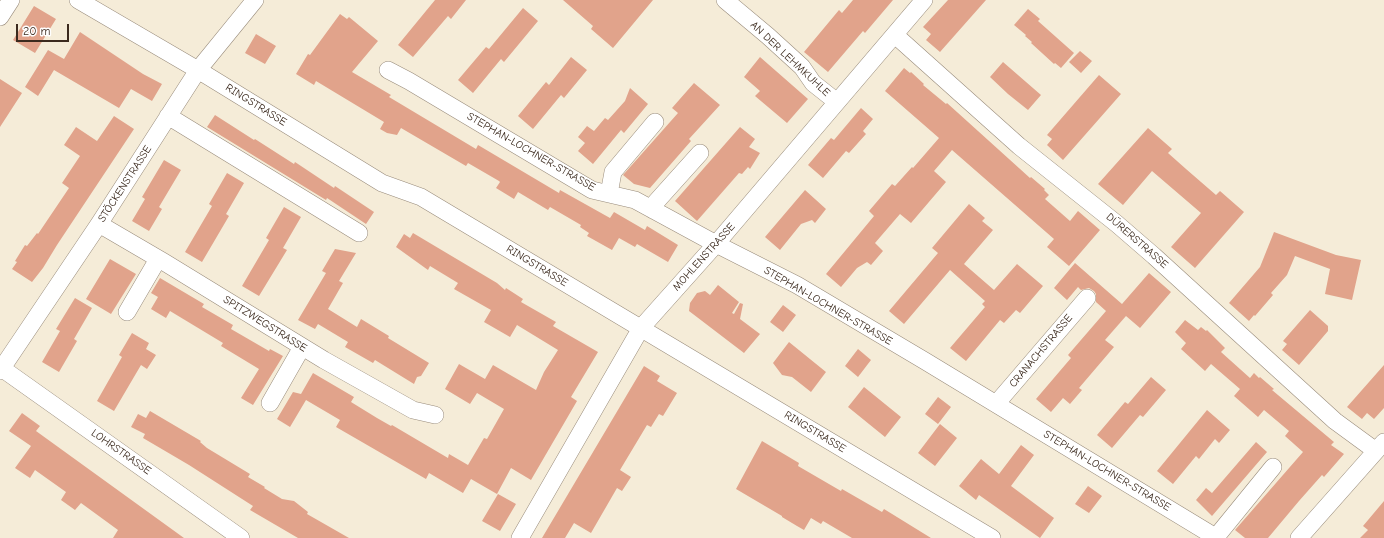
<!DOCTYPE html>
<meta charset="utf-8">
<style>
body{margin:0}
#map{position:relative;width:1384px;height:538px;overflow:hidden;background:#f5ecd8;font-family:"Comic Neue",sans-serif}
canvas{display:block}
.scale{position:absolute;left:16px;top:24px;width:53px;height:18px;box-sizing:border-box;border:2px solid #3b2a1e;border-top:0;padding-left:5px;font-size:12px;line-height:14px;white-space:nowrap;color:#3b2a1e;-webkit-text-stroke:3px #fff;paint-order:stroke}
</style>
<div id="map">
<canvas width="1384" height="538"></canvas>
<div class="scale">20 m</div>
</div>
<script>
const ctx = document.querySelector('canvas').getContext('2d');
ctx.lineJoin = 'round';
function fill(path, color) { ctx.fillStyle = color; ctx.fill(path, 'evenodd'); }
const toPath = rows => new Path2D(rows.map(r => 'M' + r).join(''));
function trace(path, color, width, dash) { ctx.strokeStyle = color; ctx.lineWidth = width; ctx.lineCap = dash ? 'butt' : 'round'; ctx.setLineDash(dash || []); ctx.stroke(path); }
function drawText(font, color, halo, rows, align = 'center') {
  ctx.font = font + ' "Comic Neue",sans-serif'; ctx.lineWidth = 3; ctx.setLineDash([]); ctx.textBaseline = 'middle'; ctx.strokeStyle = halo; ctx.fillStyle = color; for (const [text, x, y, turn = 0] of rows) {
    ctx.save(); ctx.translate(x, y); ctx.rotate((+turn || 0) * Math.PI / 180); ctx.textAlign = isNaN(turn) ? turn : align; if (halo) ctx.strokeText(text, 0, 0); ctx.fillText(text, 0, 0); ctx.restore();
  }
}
fill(toPath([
 [435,0,466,0,451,19,448,16,413,57,398,45],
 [563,0,653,0,613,48,591,29,593,26],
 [853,0,893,0,865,33,863,31,828,72,804,52,839,10,842,13],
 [948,0,986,0,940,52,926,40,931,34,923,27],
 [34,6,56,19,35,53,13,40],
 [523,8,538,21,504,62,501,59,473,93,458,80,486,47,489,49],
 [1028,9,1040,19,1038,21,1074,53,1061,68,1055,63,1054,64,1031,43,1032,42,1025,36,1026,35,1014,25],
 [340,14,347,19,349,17,378,41,352,72,391,95,389,97,476,149,478,145,559,193,560,190,610,218,614,212,645,230,647,226,678,245,668,262,637,244,635,247,619,238,612,250,587,236,589,233,580,227,581,225,550,207,548,210,518,192,514,199,496,188,500,182,499,181,468,163,466,166,401,128,397,135,387,133,380,129,384,122,316,81,314,85,296,74,308,54,310,55],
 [80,32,143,74,162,84,152,101,131,89,119,108,54,70,38,96,25,87,48,50,64,59],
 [256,34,276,46,265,64,245,53],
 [1080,51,1092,61,1081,73,1069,62],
 [571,57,587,70,564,98,561,95,533,129,518,116,546,82,549,85],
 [760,57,808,99,787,123,755,96,760,91,744,77],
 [1003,62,1041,95,1028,110,1008,94,990,77],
 [904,68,910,73,911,72,924,84,923,85,946,104,947,103,1030,178,1031,177,1045,189,1044,190,1049,195,1045,199,1070,221,1078,211,1100,230,1069,266,1047,247,1054,239,952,150,934,171,946,182,911,223,900,214,875,243,883,251,871,265,867,262,857,268,841,287,826,274,874,216,869,211,892,184,895,186,912,167,913,168,939,138,885,91],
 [1099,75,1121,94,1063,160,1047,145,1052,139,1047,135],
 [0,79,22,93,0,127],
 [694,83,720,105,689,139,691,141,650,188,634,184,623,175,678,113,672,108],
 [630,88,648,104,624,133,621,130,593,164,578,151,585,143,578,137,587,126,594,131,605,118,608,120,625,101],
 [861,108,873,119,863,131,866,134,849,153,846,151,823,178,808,165,831,138,834,140],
 [215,115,254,140,255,139,294,164,295,162,334,188,335,186,374,212,366,224,327,198,326,200,207,127],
 [114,116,134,129,57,245,43,268,32,282,12,269,17,262,15,261,25,245,27,246,37,233,38,234,69,188,62,183,80,156,64,145,76,127,97,141],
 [740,127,755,139,749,147,760,153,750,169,748,167,742,174,739,173,697,221,675,201],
 [1148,128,1172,149,1168,153,1186,169,1216,195,1220,191,1244,212,1195,268,1171,247,1201,213,1152,171,1123,205,1098,184],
 [164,160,181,170,159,207,162,209,149,231,132,221,145,199,142,197],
 [227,173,244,183,226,214,229,216,202,262,185,252,212,206,209,204],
 [805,190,826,209,815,223,812,220,801,224,780,250,765,237],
 [969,204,985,218,982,221,993,230,964,264,994,290,1017,264,1043,286,1020,313,1016,310,1004,323,1000,320,966,361,950,348,985,307,982,304,985,301,950,270,904,324,889,311,938,253,932,248],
 [284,207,301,217,283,248,287,250,259,296,242,286,269,240,266,238],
 [1274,232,1336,255,1361,260,1352,300,1325,294,1330,269,1295,256,1287,275,1271,293,1273,295,1255,316,1254,315,1249,321,1229,303,1260,267],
 [413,233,497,283,505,290,506,288,523,299,521,302,556,322,553,326,598,352,571,397,577,401,531,480,511,468,497,494,471,479,463,493,429,473,426,479,336,427,340,420,306,400,290,427,277,419,293,392,301,394,313,373,354,397,351,402,377,418,391,426,392,425,448,458,449,454,468,465,484,438,487,439,504,409,477,393,470,404,445,389,459,364,485,379,493,365,536,390,544,372,558,350,517,325,510,337,484,322,491,310,454,289,458,283,430,266,428,270,396,247,404,234,410,238],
 [335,249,356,253,339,281,343,283,328,309,357,327,361,319,389,336,388,338,429,363,421,376,417,377,414,384,375,360,373,363,345,347,348,342,318,324,315,329,298,320,326,273,322,271],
 [110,259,136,274,111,314,86,299],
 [1075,263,1122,304,1149,273,1171,292,1140,328,1126,316,1105,340,1114,347,1079,388,1082,390,1070,404,1063,398,1051,412,1036,399,1071,358,1068,355,1106,311,1096,302,1096,294,1094,291,1089,288,1081,290,1078,287,1067,300,1054,288],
 [160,278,204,304,202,307,233,325,231,329,269,351,270,349,283,356,253,405,241,398,259,369,221,346,223,343,170,311,166,318,151,309,158,297,151,293],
 [718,285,739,302,732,313,734,314,740,303,743,304,740,319,760,334,744,353,689,311,690,303,697,293,705,291,710,295],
 [75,298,92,308,74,339,77,341,59,372,42,362,60,331,56,329],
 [783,305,796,315,783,332,770,322],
 [1310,310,1328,326,1328,331,1299,365,1282,350,1287,344,1283,341],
 [1185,320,1198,330,1201,327,1206,331,1207,330,1225,348,1221,352,1250,378,1254,373,1259,378,1260,377,1274,389,1272,390,1334,442,1331,445,1344,454,1324,477,1322,475,1299,501,1268,538,1245,538,1235,530,1303,452,1285,436,1289,431,1264,410,1258,417,1234,396,1240,389,1211,364,1205,371,1181,349,1186,343,1175,332],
 [132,333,149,343,146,349,156,355,147,369,141,365,114,411,97,401,122,357,119,355],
 [789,342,826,372,811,392,792,377,782,375,773,363],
 [858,349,871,360,858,377,845,366],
 [1384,365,1384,408,1374,419,1367,413,1362,419,1347,407],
 [644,366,660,376,657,381,677,393,663,416,659,414,651,427,647,425,620,470,631,477,622,491,617,488,591,533,574,523,565,538,542,538],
 [1151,377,1166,390,1143,417,1140,415,1112,448,1097,435,1125,402,1128,404],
 [864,387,901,417,885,437,848,407],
 [938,397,951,407,938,424,925,414],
 [1207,410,1230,430,1219,443,1215,439,1199,459,1196,456,1173,484,1157,471],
 [150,411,201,441,200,442,207,448,250,474,248,477,265,487,264,488,282,499,294,501,308,512,307,514,349,538,298,538,250,510,253,506,189,465,143,438,145,434,131,427,138,414,146,418],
 [22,413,40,426,36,431,184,538,113,538,118,530,81,503,75,510,61,500,66,492,35,470,30,478,15,468,31,446,9,431],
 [940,424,957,438,935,466,918,453],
 [762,441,799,463,798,466,841,491,842,489,882,512,884,509,931,538,852,538,823,521,821,524,811,518,804,530,797,526,782,517,782,516,736,489],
 [1256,442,1267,452,1212,516,1196,500,1206,488,1212,493],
 [1021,445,1034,455,1011,486,1054,518,1040,538,979,495,976,500,959,486,981,459,999,474],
 [1088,486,1102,496,1089,513,1075,504],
 [498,494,516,504,500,531,482,521],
 [1384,501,1384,538,1360,538,1368,530,1363,526]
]), '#e1a38b');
const minor = toPath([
 [78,0,198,70,382,183,421,197,992,538],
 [725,0,768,36,802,67,813,83,837,102],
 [0,17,11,0],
 [895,35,1019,146,1117,224,1154,256,1335,421,1376,451],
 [388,70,409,81,592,190,635,200,716,244,797,285,925,361,1217,538],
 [168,116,359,233],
 [609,194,613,172,655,122],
 [653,210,656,202,700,153],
 [99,224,164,262,324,360,413,410,435,415],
 [127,312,158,259],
 [0,367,241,538],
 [0,371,99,224,198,70,255,0],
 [270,403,302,347],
 [996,404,1087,298],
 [1216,537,1273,467],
 [520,538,641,328,716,244,924,0],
 [1299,538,1384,442]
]);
trace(minor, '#988b7b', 18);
trace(minor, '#fff', 17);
drawText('11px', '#3b2a1e', '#fff', [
 ["AN DER LEHMKUHLE",790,59,43],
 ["RINGSTRASSE",256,105,32],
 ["STEPHAN-LOCHNER-STRASSE",531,152,30],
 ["STÖCKENSTRASSE",125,184,-57],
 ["DÜRERSTRASSE",1137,241,41],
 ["MOHLENSTRASSE",704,257,-48],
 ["RINGSTRASSE",537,266,31],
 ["STEPHAN-LOCHNER-STRASSE",828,306,30],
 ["SPITZWEGSTRASSE",265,324,32],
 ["CRANACHSTRASSE",1041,351,-50],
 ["RINGSTRASSE",815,432,31],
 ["LOHRSTRASSE",121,452,35],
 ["STEPHAN-LOCHNER-STRASSE",1107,471,31]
]);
</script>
